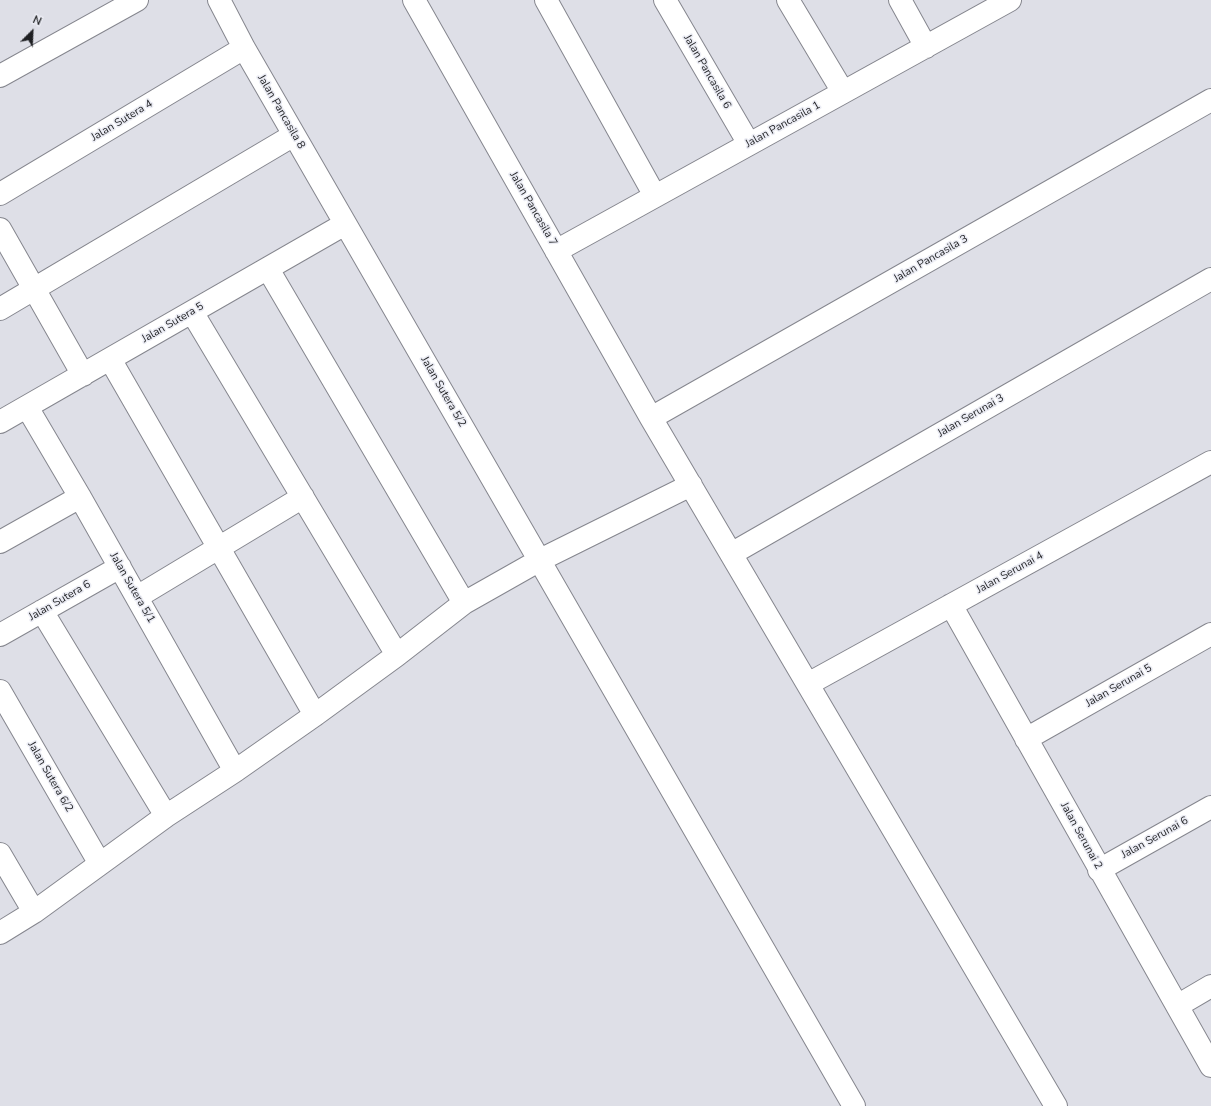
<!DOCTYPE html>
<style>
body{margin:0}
#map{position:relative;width:1211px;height:1106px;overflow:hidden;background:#dedfe7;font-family:"Nunito Sans",sans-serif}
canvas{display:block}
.north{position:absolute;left:12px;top:12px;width:40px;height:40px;-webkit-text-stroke:3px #ebecf4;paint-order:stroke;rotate:24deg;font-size:11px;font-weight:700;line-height:16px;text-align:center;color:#1f2023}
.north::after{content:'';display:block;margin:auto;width:14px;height:18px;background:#1f2023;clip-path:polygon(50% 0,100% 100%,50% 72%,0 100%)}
</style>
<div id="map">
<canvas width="1211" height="1106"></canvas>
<div class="north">N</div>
</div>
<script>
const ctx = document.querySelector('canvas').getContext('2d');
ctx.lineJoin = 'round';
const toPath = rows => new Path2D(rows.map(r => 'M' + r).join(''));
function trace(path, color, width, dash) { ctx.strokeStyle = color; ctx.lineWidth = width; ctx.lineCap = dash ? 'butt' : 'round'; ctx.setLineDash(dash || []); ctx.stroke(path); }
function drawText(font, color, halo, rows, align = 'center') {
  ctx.font = font + ' "Nunito Sans",sans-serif'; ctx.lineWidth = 3; ctx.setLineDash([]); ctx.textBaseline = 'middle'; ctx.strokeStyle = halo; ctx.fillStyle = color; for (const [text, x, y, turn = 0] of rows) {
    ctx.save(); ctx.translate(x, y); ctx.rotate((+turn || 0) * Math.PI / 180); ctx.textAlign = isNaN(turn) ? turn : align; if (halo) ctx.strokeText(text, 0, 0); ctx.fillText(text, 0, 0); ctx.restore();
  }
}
const minor = toPath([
 [219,0,244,48,854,1106],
 [414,0,651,418,1056,1106],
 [546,0,655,196],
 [665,0,749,144],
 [788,0,843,92],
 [900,0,926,47],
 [0,76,137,0],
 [0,194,244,48],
 [0,229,83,375],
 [556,251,1010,0],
 [268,269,464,603],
 [0,309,294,135],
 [192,312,397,655],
 [110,359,315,715],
 [27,407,80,497,235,771],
 [651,418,1211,100],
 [0,422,345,224],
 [0,542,80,497],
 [731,554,1211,279],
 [137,597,303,497],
 [951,605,1211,1066],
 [42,611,166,816],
 [0,635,120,567],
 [808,684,1211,462],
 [0,691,100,864],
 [1026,739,1211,634],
 [0,854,34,912],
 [1099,870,1211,807],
 [0,933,34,912,166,816,235,771,315,715,397,655,464,603,540,560,691,485],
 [1177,1006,1211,986]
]);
trace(minor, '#85868e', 24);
trace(minor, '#fff', 22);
drawText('11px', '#1f2023', '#ebecf4', [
 ["Jalan Pancasila 6",707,72,60],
 ["Jalan Pancasila 8",281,112,60],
 ["Jalan Sutera 4",122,121,-31],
 ["Jalan Pancasila 1",783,125,-29],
 ["Jalan Pancasila 7",533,209,60],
 ["Jalan Pancasila 3",931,259,-30],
 ["Jalan Sutera 5",173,323,-30],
 ["Jalan Sutera 5/2",443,392,60],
 ["Jalan Serunai 3",971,416,-30],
 ["Jalan Serunai 4",1010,573,-29],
 ["Jalan Sutera 5/1",132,588,60],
 ["Jalan Sutera 6",60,601,-30],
 ["Jalan Serunai 5",1119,686,-30],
 ["Jalan Sutera 6/2",50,777,60],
 ["Jalan Serunai 2",1081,836,61],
 ["Jalan Serunai 6",1155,838,-29]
]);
</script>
